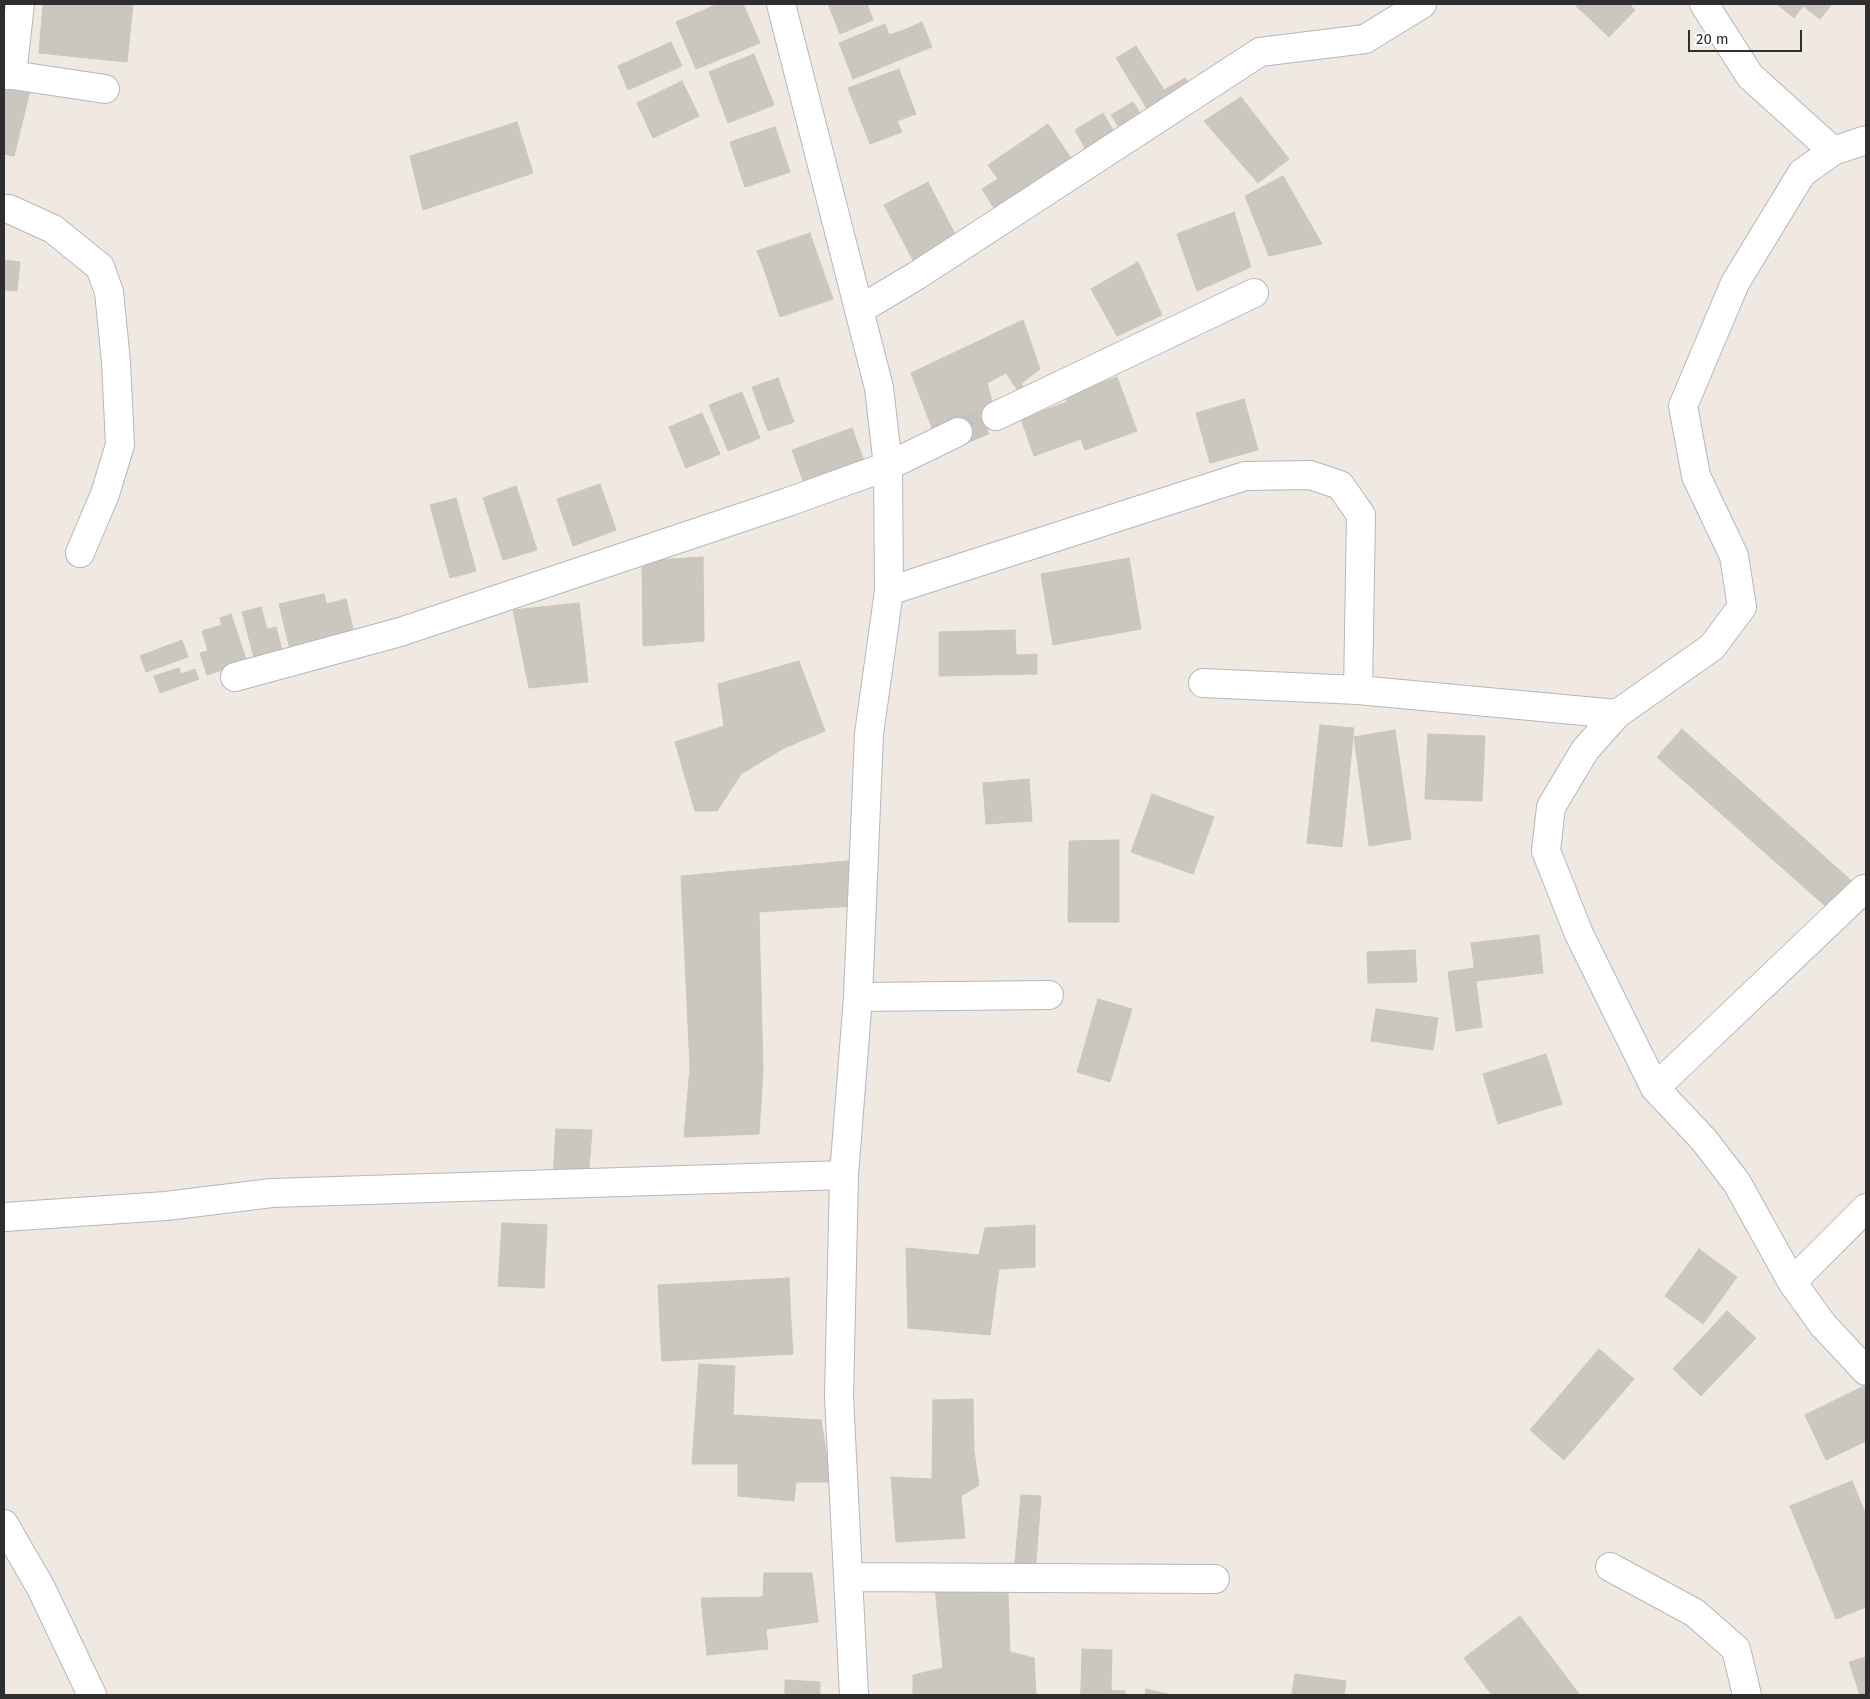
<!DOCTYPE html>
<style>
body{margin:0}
#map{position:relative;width:1870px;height:1699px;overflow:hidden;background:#efe9e1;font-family:"Fira Sans",sans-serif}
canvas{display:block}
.frame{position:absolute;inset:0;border:5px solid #2e2e2e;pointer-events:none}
.scale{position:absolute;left:1688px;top:30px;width:114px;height:22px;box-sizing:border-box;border:2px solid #2e2e2e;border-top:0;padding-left:6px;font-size:15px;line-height:18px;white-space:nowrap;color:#2e2e2e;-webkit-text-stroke:4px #fff;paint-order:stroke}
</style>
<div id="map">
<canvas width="1870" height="1699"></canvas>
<div class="frame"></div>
<div class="scale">20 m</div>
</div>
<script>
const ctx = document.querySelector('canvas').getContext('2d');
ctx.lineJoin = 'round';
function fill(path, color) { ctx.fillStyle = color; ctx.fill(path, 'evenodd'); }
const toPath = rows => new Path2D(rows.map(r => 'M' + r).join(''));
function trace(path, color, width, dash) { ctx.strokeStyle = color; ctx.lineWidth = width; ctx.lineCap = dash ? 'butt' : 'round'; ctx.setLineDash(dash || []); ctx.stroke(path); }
const building = toPath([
 [43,4,133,4,127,62,39,53,43,4],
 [718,4,743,4,760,43,696,69,676,22,718,4],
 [828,4,867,4,873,20,840,34,828,4],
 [1574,4,1629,4,1635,10,1609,37,1574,4],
 [1779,4,1832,4,1820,19,1803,6,1794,18,1778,5,1779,4],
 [922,22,932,47,914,54,904,30,922,22],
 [885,24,889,35,904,30,914,54,853,79,839,43,885,24],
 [671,42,682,66,628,90,618,66,671,42],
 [1136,46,1164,90,1185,78,1192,89,1151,115,1116,58,1136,46],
 [754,54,774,105,728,123,709,72,754,54],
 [899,69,916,114,897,121,902,132,870,144,848,88,899,69],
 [682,81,699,116,653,138,637,103,682,81],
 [4,84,30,91,14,156,4,154,4,84],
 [1241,97,1289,159,1258,183,1204,121,1241,97],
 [1133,102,1145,121,1123,134,1111,115,1133,102],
 [1103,113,1118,139,1089,155,1075,130,1103,113],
 [517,122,533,173,423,210,410,156,517,122],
 [1048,124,1071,158,1061,165,1065,171,999,216,982,189,998,179,988,165,1048,124],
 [775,127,790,172,745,187,730,142,775,127],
 [1283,176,1322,244,1269,256,1245,196,1283,176],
 [928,182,958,240,914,262,884,205,928,182],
 [1234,212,1251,267,1197,291,1177,234,1234,212],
 [810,233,815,248,763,266,757,251,810,233],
 [815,248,833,299,780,317,763,266,815,248],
 [4,260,20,262,17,291,4,290,4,260],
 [1138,262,1162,315,1117,336,1091,289,1138,262],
 [1023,320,1040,369,1022,383,1024,400,1006,373,987,383,998,424,963,440,934,433,911,373,1023,320],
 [1117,377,1137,431,1085,450,1081,439,1034,456,1021,419,1067,402,1065,396,1117,377],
 [778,378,794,422,768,431,752,387,778,378],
 [742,392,760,438,728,451,709,405,742,392],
 [1244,399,1258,450,1210,463,1196,413,1244,399],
 [702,413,720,454,686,468,669,427,702,413],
 [852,428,865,464,805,486,792,450,852,428],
 [600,484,616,530,573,546,557,499,600,484],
 [516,486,537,550,503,560,483,498,516,486],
 [456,498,476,571,450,578,430,505,456,498],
 [703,557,704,641,643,646,642,561,703,557],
 [1129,558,1141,629,1053,645,1041,574,1129,558],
 [324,594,335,638,290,649,279,604,324,594],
 [346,599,354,633,335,638,327,604,346,599],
 [579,603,588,682,529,688,513,610,579,603],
 [261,607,267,629,276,627,283,654,255,662,242,612,261,607],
 [231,614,247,662,207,675,200,653,208,651,202,631,222,625,220,618,231,614],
 [1015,630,1016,655,1037,654,1037,674,939,676,939,632,1015,630],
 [182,640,188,657,146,672,140,656,182,640],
 [799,661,825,731,784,748,741,774,717,811,695,811,675,742,724,726,718,684,799,661],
 [179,668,181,674,195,669,199,679,160,693,154,676,179,668],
 [1320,725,1354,728,1342,847,1307,843,1320,725],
 [1682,729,1856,885,1832,912,1657,757,1682,729],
 [1395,730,1411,839,1369,846,1354,737,1395,730],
 [1428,734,1485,736,1482,801,1425,799,1428,734],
 [1029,779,1032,821,986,824,983,783,1029,779],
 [1152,794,1214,817,1193,874,1131,852,1152,794],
 [1119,840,1119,922,1068,922,1069,841,1119,840],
 [848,861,854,906,759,912,763,1071,759,1134,684,1137,690,1067,681,876,848,861],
 [1539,935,1543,973,1476,981,1471,943,1539,935],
 [1415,950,1417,982,1368,983,1367,952,1415,950],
 [1474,968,1482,1027,1456,1031,1448,972,1474,968],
 [1098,999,1132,1009,1110,1082,1077,1072,1098,999],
 [1376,1009,1438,1018,1433,1050,1371,1041,1376,1009],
 [1546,1054,1562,1104,1498,1124,1483,1074,1546,1054],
 [556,1129,592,1130,588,1181,553,1179,556,1129],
 [502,1223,547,1225,544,1288,498,1286,502,1223],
 [1035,1225,1035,1267,999,1269,990,1335,908,1328,906,1248,979,1255,985,1228,1035,1225],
 [1699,1249,1737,1277,1703,1324,1665,1296,1699,1249],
 [789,1278,791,1322,660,1329,658,1285,789,1278],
 [1727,1311,1756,1338,1701,1396,1673,1369,1727,1311],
 [791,1322,793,1354,662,1361,660,1329,791,1322],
 [1599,1349,1634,1379,1564,1460,1530,1430,1599,1349],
 [699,1364,735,1366,733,1415,821,1420,831,1482,796,1482,794,1501,738,1496,738,1464,692,1464,699,1364],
 [1866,1385,1866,1441,1826,1460,1805,1415,1866,1385],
 [973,1399,974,1451,979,1485,961,1496,965,1538,896,1542,891,1477,932,1479,933,1400,973,1399],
 [1852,1481,1866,1515,1866,1607,1836,1619,1790,1506,1852,1481],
 [1021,1495,1041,1496,1035,1575,1014,1573,1021,1495],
 [764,1573,812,1573,818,1622,766,1629,768,1649,707,1655,701,1598,763,1597,764,1573],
 [935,1587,1008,1590,1010,1652,1034,1658,1036,1695,913,1695,913,1675,943,1668,935,1587],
 [1520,1616,1580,1695,1492,1695,1464,1658,1520,1616],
 [1082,1649,1112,1650,1111,1691,1081,1690,1082,1649],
 [1866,1657,1866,1695,1860,1695,1849,1662,1866,1657],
 [1295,1674,1346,1681,1344,1695,1292,1695,1295,1674],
 [785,1680,820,1682,820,1695,785,1695,785,1680],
 [1146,1689,1172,1695,1145,1695,1146,1689],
 [1081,1690,1125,1691,1125,1695,1080,1695,1081,1690]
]);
fill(building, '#cbc7bf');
trace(building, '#cbc5ba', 1);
trace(toPath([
 [958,432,996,416]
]), '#c8c4bd', 28, [28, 14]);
const minor = toPath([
 [781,4,879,388,888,466,889,591,869,734,858,997,844,1175,839,1397,854,1695],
 [1704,4,1750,76,1833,151],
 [4,75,12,75,20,4],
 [12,75,105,89],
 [1866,140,1833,151,1802,173,1735,283,1683,406,1696,476,1734,556,1742,607,1712,647,1617,714,1585,750,1551,807,1546,851,1579,934,1655,1088,1704,1140,1737,1183,1792,1282,1823,1325,1866,1371],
 [4,209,9,209,53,229,100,267,109,292,116,362,120,445,105,494,80,553],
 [859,310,916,276,1260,52,1365,39,1422,4],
 [996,416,1254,293],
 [889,591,1245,476,1310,475,1340,485,1361,515,1358,690],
 [235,677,400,632,788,502,888,466,958,432],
 [1203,683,1358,690,1617,714],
 [858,997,1049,995],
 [1655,1088,1864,889,1866,890],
 [4,1217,166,1206,272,1193,844,1175],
 [1792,1282,1866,1208],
 [4,1524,41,1588,92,1695],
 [1610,1567,1695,1613,1736,1649,1747,1695],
 [848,1577,1215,1579]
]);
trace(minor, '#b4b7c1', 30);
trace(minor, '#fff', 28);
</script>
